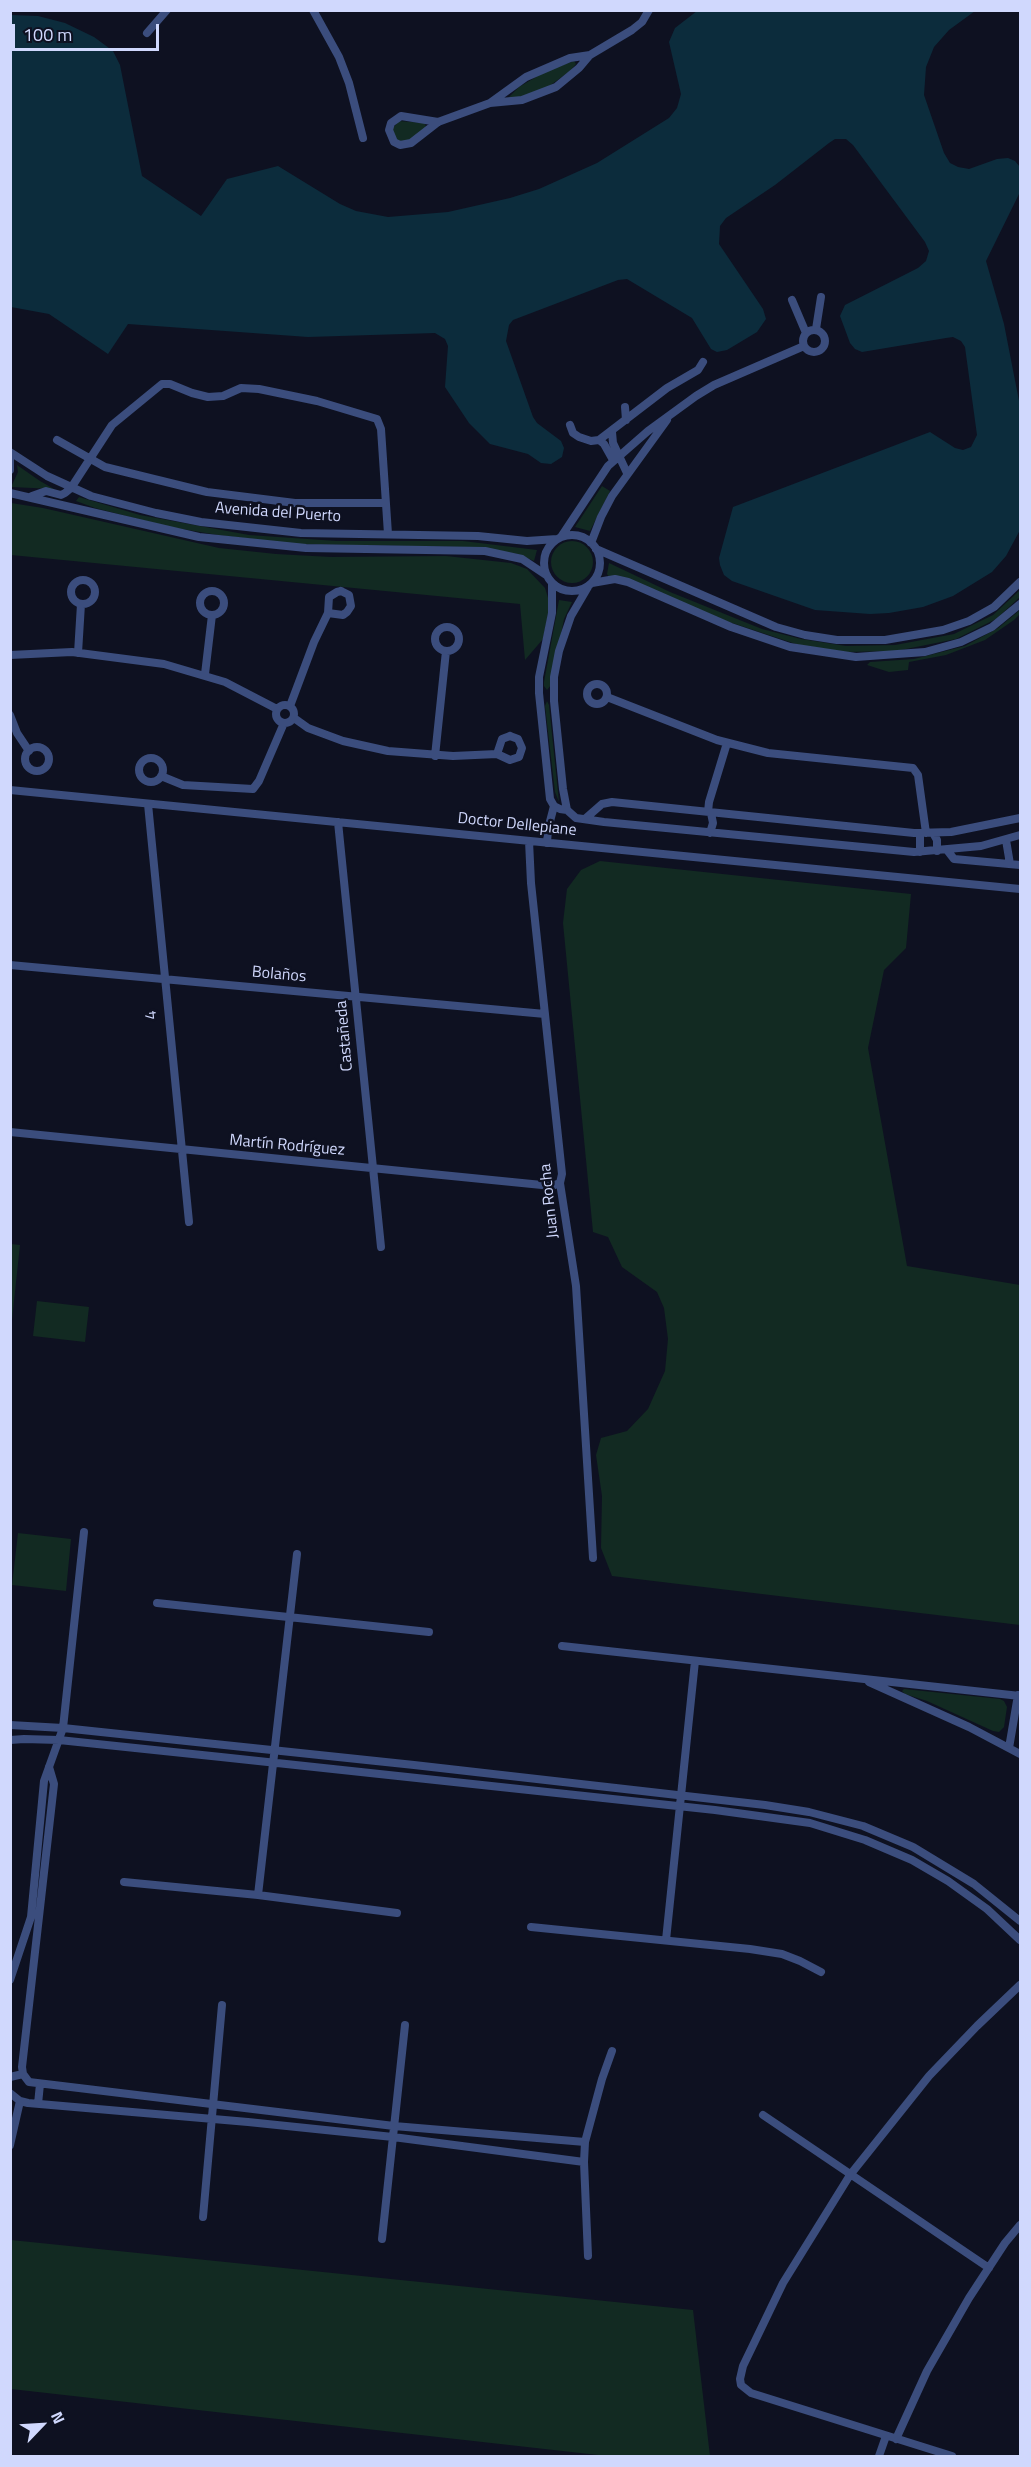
<!DOCTYPE html>
<meta charset="utf-8">
<style>
body{margin:0}
#map{position:relative;width:1031px;height:2467px;overflow:hidden;background:#0e1121;font-family:"Titillium Web",sans-serif}
canvas{display:block}
.frame{position:absolute;inset:0;border:12px solid #d0d8fd;pointer-events:none}
.north{position:absolute;left:12px;top:2395px;width:60px;height:60px;-webkit-text-stroke:4px #0e1121;paint-order:stroke;rotate:65deg;font-size:16px;font-weight:700;line-height:24px;text-align:center;color:#d0d8fd}
.north::after{content:'';display:block;margin:auto;width:21px;height:27px;background:#d0d8fd;clip-path:polygon(50% 0,100% 100%,50% 72%,0 100%)}
.scale{position:absolute;left:12px;top:24px;width:147px;height:27px;box-sizing:border-box;border:3px solid #d0d8fd;border-top:0;padding-left:8px;font-size:18px;line-height:21px;white-space:nowrap;color:#d0d8fd;-webkit-text-stroke:4px #0e1121;paint-order:stroke}
</style>
<div id="map">
<canvas width="1031" height="2467"></canvas>
<div class="frame"></div>
<div class="north">N</div>
<div class="scale">100 m</div>
</div>
<script>
const ctx = document.querySelector('canvas').getContext('2d');
ctx.lineJoin = 'round';
function fill(path, color) { ctx.fillStyle = color; ctx.fill(path, 'evenodd'); }
const toPath = rows => new Path2D(rows.map(r => 'M' + r).join(''));
function trace(path, color, width, dash) { ctx.strokeStyle = color; ctx.lineWidth = width; ctx.lineCap = dash ? 'butt' : 'round'; ctx.setLineDash(dash || []); ctx.stroke(path); }
function drawText(font, color, halo, rows, align = 'center') {
  ctx.font = font + ' "Titillium Web",sans-serif'; ctx.lineWidth = 5; ctx.setLineDash([]); ctx.textBaseline = 'middle'; ctx.strokeStyle = halo; ctx.fillStyle = color; for (const [text, x, y, turn = 0] of rows) {
    ctx.save(); ctx.translate(x, y); ctx.rotate((+turn || 0) * Math.PI / 180); ctx.textAlign = isNaN(turn) ? turn : align; if (halo) ctx.strokeText(text, 0, 0); ctx.fillText(text, 0, 0); ctx.restore();
  }
}
fill(toPath([
 [574,61,576,64,570,71,541,92,516,99,508,98,519,87,548,70],
 [399,121,425,123,426,128,407,142,397,142,391,130],
 [17,465,40,481,54,489,11,487,18,472],
 [602,486,610,491,590,531,575,527],
 [79,497,140,515,249,535,337,541,463,541,537,550,534,561,518,554,464,547,294,544,218,535,170,527,95,508,76,501],
 [11,503,43,508,219,548,276,554,331,557,446,556,511,563,527,569,545,588,550,604,543,639,525,660,520,604,11,555],
 '551 562a21 21 0 1 1 42 0a21 21 0 1 1-42 0Z',
 [609,563,670,592,762,629,801,639,846,646,895,645,954,634,993,615,1020,590,1020,597,996,619,956,639,896,651,846,652,799,645,717,618,609,577,607,574],
 [559,600,572,602,564,619,551,685,547,690,544,686,544,682],
 [1020,610,1020,614,1014,620,985,640,946,655,909,662,908,670,889,672,867,665,870,662,914,659,965,646,998,628],
 [547,701,549,705,559,802,555,792,545,706],
 [600,861,911,894,906,948,884,970,868,1048,907,1266,1020,1285,1020,1625,612,1576,601,1548,602,1496,596,1455,601,1438,627,1431,648,1409,665,1371,668,1339,664,1308,657,1292,622,1267,608,1237,593,1232,563,923,567,889,581,870],
 [11,1244,20,1245,11,1329,10,1329],
 [37,1301,89,1307,85,1342,33,1336],
 [18,1533,71,1539,66,1591,12,1585],
 [904,1689,1000,1699,1004,1701,1007,1707,1004,1727,999,1732,993,1731,927,1701,905,1694,902,1691],
 [11,2240,693,2310,710,2456,607,2456,11,2389]
]), '#122a22');
fill(toPath([
 [697,11,975,11,949,30,934,47,926,67,924,95,944,153,950,163,958,167,969,169,997,159,1008,158,1015,161,1020,167,1020,192,986,261,1004,324,1020,406,1020,530,1006,556,992,572,953,596,923,607,889,613,870,614,815,610,732,581,724,575,720,565,719,558,733,507,930,432,955,448,963,450,971,447,977,435,965,347,961,341,953,337,946,338,862,352,855,349,850,343,840,316,845,305,918,268,926,261,929,251,925,242,853,145,846,139,835,139,829,143,775,185,726,218,720,226,719,244,763,309,766,319,757,332,727,350,717,352,711,349,692,318,627,279,618,280,513,320,509,325,506,341,533,417,537,423,561,441,564,448,562,457,551,464,541,463,528,454,490,444,469,423,445,387,448,346,445,339,435,333,308,337,128,324,108,354,49,314,11,307,11,15,38,16,65,23,94,37,113,51,120,65,142,176,201,216,227,179,278,166,340,204,356,211,388,217,448,212,510,198,539,189,597,163,669,118,677,108,681,94,669,42,675,28]
]), '#0c2c3c');
trace(toPath([
 [313,10,339,57,349,83,363,138],
 [147,33,167,10],
 [490,103,522,100,556,87,579,68,590,55,632,30,642,22,649,10],
 [438,122,401,116,391,123,389,130,394,142,400,145,411,143,438,122,490,103,526,77,570,58,590,55],
 [792,300,806,333],
 [816,329,821,297],
 '803 341a11 11 0 1 1 22 0a11 11 0 1 1-22 0Z',
 [625,407,626,420],
 [570,425,573,433,579,437,591,441,599,440,667,388,698,370,703,362],
 [612,432,613,443,627,473],
 [57,440,105,467,207,492,295,503,385,503],
 [599,440,604,444,613,460],
 [10,452,47,476,91,496,156,513,201,522,301,533,478,536,527,541,557,539],
 [10,459,10,470],
 [10,493,199,537,306,548,485,551,522,559,546,575],
 [32,496,46,491,61,495,65,493,71,488,112,425,162,384,170,384,192,393,208,397,223,396,241,388,259,389,317,401,377,419,381,429,388,534],
 '544 563a28 28 0 1 1 56 0a28 28 0 1 1-56 0Z',
 [561,537,608,466,648,431,696,396,714,385,804,346],
 [591,543,601,517,612,496,667,420],
 [596,549,776,627,805,635,837,640,885,640,943,630,969,621,994,607,1020,582],
 '71 592a12 12 0 1 1 24 0a12 12 0 1 1-24 0Z',
 [592,583,615,579,628,582,731,627,790,647,856,657,925,652,961,642,992,627,1020,604],
 [552,584,552,613,539,677,539,693,550,799,554,806,560,809,567,810,576,818,604,822,914,852,981,846,1020,835],
 [341,591,349,595,351,606,347,612,343,615,328,613,329,597,337,592,341,591],
 '200 603a12 12 0 1 1 24 0a12 12 0 1 1-24 0Z',
 '435 639a12 12 0 1 1 24 0a12 12 0 1 1-24 0Z',
 [78,653,81,604],
 [10,655,72,652,164,664,225,682,277,709],
 [205,674,212,615],
 '587 694a10 10 0 1 1 20 0a10 10 0 1 1-20 0Z',
 [607,697,717,740,768,753,913,768,918,775,926,833],
 '276 714a9 9 0 1 1 18 0a9 9 0 1 1-18 0Z',
 [290,706,314,642,328,613],
 [10,715,17,733,29,751],
 [294,718,308,728,343,741,388,751,453,756,497,754],
 [510,736,518,739,522,748,519,757,510,760,497,754,502,739,510,736],
 '25 759a12 12 0 1 1 24 0a12 12 0 1 1-24 0Z',
 [435,756,446,651],
 '139 770a12 12 0 1 1 24 0a12 12 0 1 1-24 0Z',
 [161,776,183,785,253,789,259,781,284,723],
 [10,790,1020,889],
 [148,804,189,1222],
 [567,810,563,789,554,701,554,677,559,651,571,616,588,587],
 [708,812,709,802,727,743],
 [586,818,602,804,612,802,914,833,951,832,1020,818],
 [338,822,381,1247],
 [710,833,713,823,711,813],
 [933,833,937,840,937,851],
 [1006,840,1010,864],
 [529,841,531,883,562,1174,560,1183,576,1286,593,1558],
 [547,843,548,829,554,806],
 [947,850,954,859,1020,865],
 [920,852,920,833],
 [10,965,545,1014],
 [10,1132,552,1186,560,1183],
 [157,1603,429,1632],
 [562,1646,1020,1696],
 [869,1682,969,1727,1020,1754],
 [10,1725,63,1728,414,1765,765,1805,809,1812,863,1826,913,1847,974,1884,1020,1921],
 [10,1740,24,1739,59,1740,221,1757,715,1810,810,1823,865,1840,912,1860,948,1881,987,1909,1020,1940],
 [1009,1748,1018,1695],
 [49,1767,54,1784,22,2067,23,2074,29,2082,394,2126,585,2142],
 [124,1882,258,1895,397,1913],
 [258,1895,297,1554],
 [531,1927,750,1949,782,1954,800,1961,821,1972],
 [666,1940,695,1661],
 [10,1980,31,1917,44,1781,63,1728,84,1532],
 [10,2077,23,2074],
 [10,2093,20,2101,28,2103,248,2122,393,2137,584,2162],
 [38,2104,40,2084],
 [763,2115,989,2268],
 [10,2145,20,2101],
 [203,2217,222,2005],
 [382,2239,405,2025],
 [588,2256,584,2162,585,2142,602,2079,612,2051],
 [896,2439,927,2371,969,2298,1005,2243,1020,2225],
 [879,2456,886,2436],
 [952,2456,751,2393,741,2385,740,2379,743,2366,783,2283,850,2175,929,2076,977,2026,1020,1985]
]), '#3b4d7d', 8);
drawText('16px', '#d0d8fd', '#0e1121', [
 ["Avenida del Puerto",278,513,4],
 ["Doctor Dellepiane",517,825,6],
 ["Bolaños",279,975,5],
 ["4",152,1015,-96],
 ["Castañeda",345,1036,-95],
 ["Martín Rodríguez",287,1146,5],
 ["Juan Rocha",550,1201,-96]
]);
</script>
